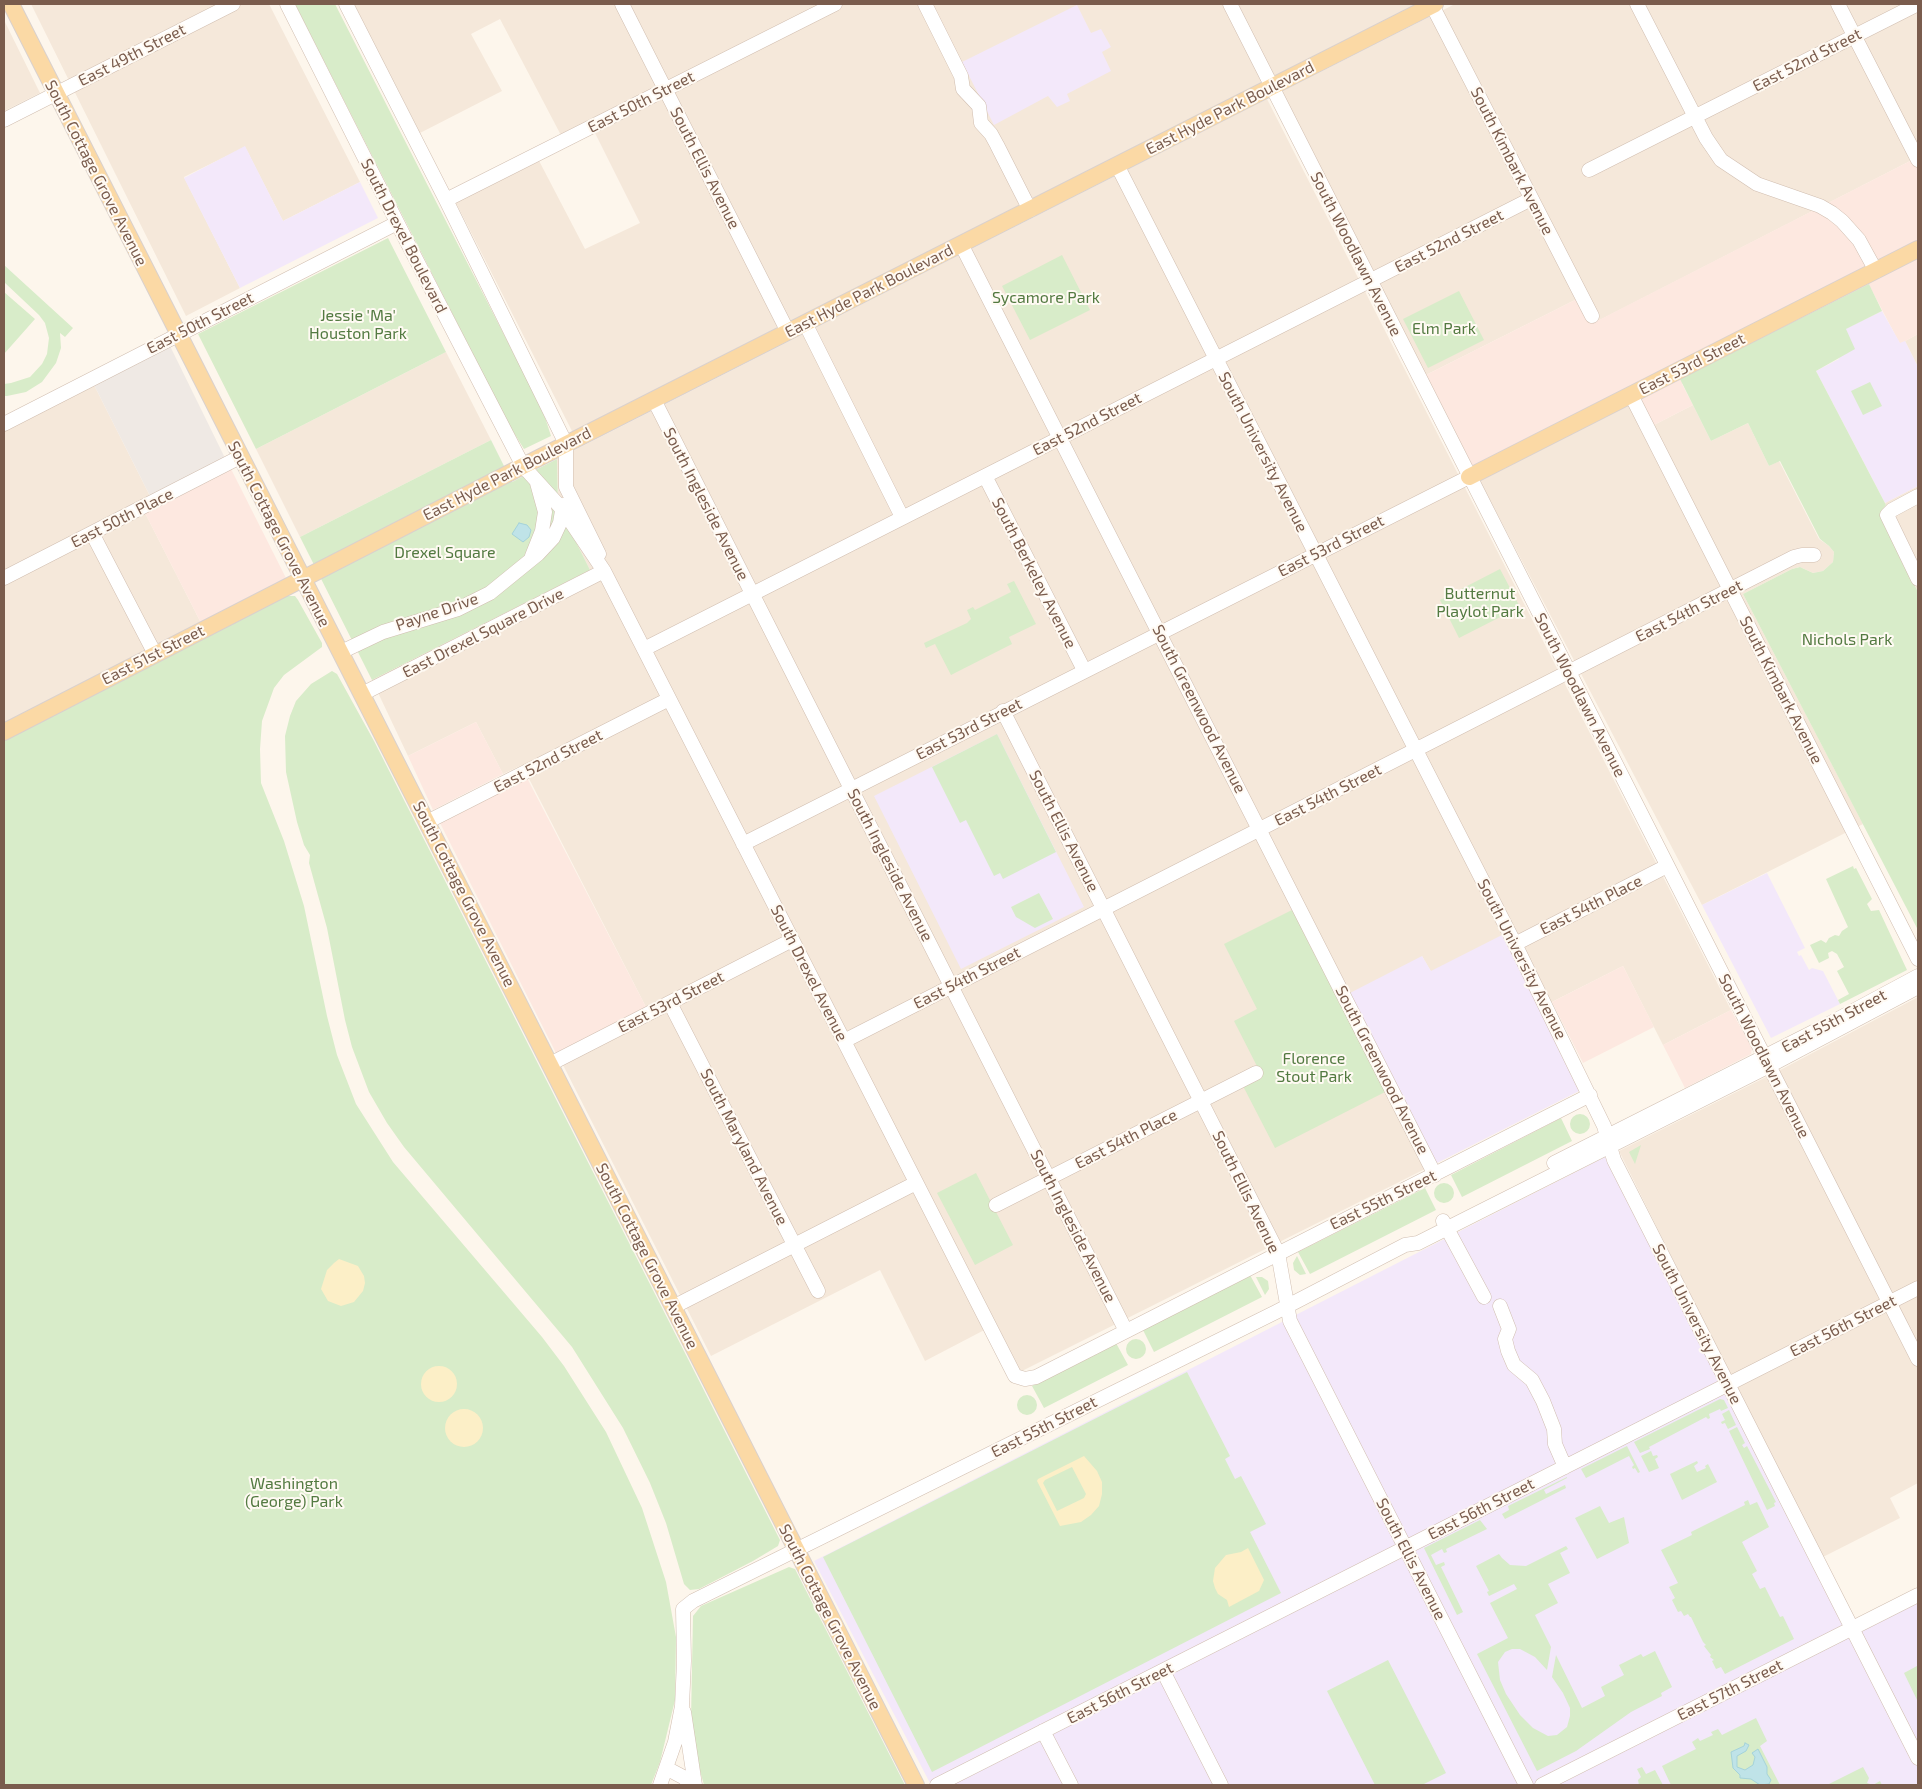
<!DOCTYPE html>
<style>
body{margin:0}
#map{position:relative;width:1922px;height:1789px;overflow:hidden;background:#fdf6ec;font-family:"Exo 2",sans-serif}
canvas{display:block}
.frame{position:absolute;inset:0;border:5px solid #7a5c4d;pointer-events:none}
</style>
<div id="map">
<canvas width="1922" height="1789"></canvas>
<div class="frame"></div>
</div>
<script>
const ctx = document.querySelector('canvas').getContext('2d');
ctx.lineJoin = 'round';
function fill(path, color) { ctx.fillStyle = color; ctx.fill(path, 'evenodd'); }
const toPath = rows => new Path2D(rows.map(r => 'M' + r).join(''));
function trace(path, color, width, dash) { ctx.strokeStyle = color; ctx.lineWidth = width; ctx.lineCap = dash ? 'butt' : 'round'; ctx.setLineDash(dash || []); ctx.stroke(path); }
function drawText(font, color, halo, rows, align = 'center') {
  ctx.font = font + ' "Exo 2",sans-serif'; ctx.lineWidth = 4; ctx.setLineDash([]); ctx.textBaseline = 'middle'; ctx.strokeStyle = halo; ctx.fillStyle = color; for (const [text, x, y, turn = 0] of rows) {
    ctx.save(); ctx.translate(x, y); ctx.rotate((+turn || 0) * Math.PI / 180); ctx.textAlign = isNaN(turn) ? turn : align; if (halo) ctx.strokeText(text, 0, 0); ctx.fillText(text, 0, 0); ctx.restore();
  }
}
fill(toPath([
 [31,4,269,4,360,182,283,221,245,147,184,177,240,288,186,316],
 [354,4,1417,4,573,433,453,197,536,155,585,249,640,223,592,127,564,141,500,19,471,34,502,91,420,133],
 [1455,4,1918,4,1918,157,1592,324,1579,298,1426,375,1281,92],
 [4,20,40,93,4,111],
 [1267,99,1731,1010,1663,1045,1623,966,1540,1008,1431,972,1422,956,1433,1165,1016,1374,992,1326,925,1361,880,1270,711,1356,562,1063,651,1017,646,1007,522,765,503,774,476,722,408,756,372,680,590,570,558,506,557,459],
 [1918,334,1918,367,1905,341],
 [446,352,491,440,300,537,256,449],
 [94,385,150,496,4,570,4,431],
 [1635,396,1650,427,1693,405,1711,441,1748,423,1769,466,1779,461,1819,539,1829,546,1834,552,1833,562,1823,571,1813,573,1800,567,1792,569,1743,594,1863,824,1702,905,1477,475],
 [1918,486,1918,592,1881,513,1886,505,1885,503],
 [145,513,201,623,154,646,99,536],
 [91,540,148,651,4,724,4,585],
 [1918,997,1918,1483,1890,1498,1900,1518,1821,1558,1619,1151,1784,1068]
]), '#f5e8da');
fill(toPath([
 [1918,157,1918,334,1900,344,1869,285,1682,384,1693,405,1650,427,1635,396,1477,475,1426,375,1579,298,1593,323],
 [231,469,287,580,201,623,145,513],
 [476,722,503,774,433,810,408,756],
 [526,776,646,1007,556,1053,439,821],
 [1623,966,1654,1027,1583,1063,1552,1002],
 [1731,1010,1752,1048,1751,1054,1685,1088,1663,1045]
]), '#fde8e0');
fill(toPath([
 [170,346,225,458,150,496,94,385]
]), '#efe9e4');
fill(toPath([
 [1077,5,1091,33,1101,29,1111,47,1102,52,1111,71,1067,94,1070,101,1057,107,1048,96,994,125,962,62],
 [245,146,283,221,360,182,378,218,240,288,184,178],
 [1882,311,1900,343,1905,341,1918,367,1918,486,1885,503,1816,371,1839,359,1845,329],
 [997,734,1084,907,961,969,874,796],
 [1767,873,1805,948,1797,952,1799,956,1801,955,1809,970,1812,968,1823,971,1840,1004,1771,1038,1702,905],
 [1502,935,1581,1090,1433,1165,1346,995,1422,956,1431,971],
 [1605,1157,1728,1384,1852,1628,1918,1595,1918,1785,931,1785,814,1561]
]), '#f3e8fa');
fill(toPath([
 [295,4,335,4,543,411,551,436,524,449,509,425],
 [388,238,446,352,256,449,198,334],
 [1062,255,1090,310,1030,340,1002,286],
 [4,265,73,328,65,337,60,333,61,348,56,363,42,382,26,392,7,396,4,396,4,384,11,383,30,377,42,364,47,354,49,338,45,323,39,315,4,282],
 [1869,284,1882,311,1846,329,1855,349,1816,371,1886,505,1881,511,1881,518,1918,592,1918,930,1743,594,1792,569,1800,567,1813,573,1823,571,1833,562,1834,552,1829,546,1820,539,1780,461,1769,466,1748,423,1711,441,1680,379],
 [1459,291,1484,340,1428,368,1403,319],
 [4,292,35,319,4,354],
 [1870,382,1882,406,1863,415,1851,391],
 [491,440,512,482,557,459,558,506,590,570,372,680,300,537],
 [1500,569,1520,607,1459,638,1440,600],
 [1014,581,1036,624,1009,637,1012,644,951,675,935,644,926,648,924,643,967,623,971,619,967,610,973,607,975,610,1011,592,1007,584],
 [287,596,295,596,298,600,322,643,322,647,284,675,274,688,262,721,260,749,261,783,284,841,304,906,327,1016,337,1055,356,1104,393,1162,542,1337,564,1366,606,1432,642,1508,666,1582,676,1637,675,1700,660,1762,651,1785,4,1785,4,740],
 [332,671,337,674,374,741,780,1540,778,1546,753,1561,699,1589,690,1590,684,1584,666,1523,650,1483,623,1428,572,1347,404,1147,387,1123,369,1092,352,1047,345,1020,327,928,309,863,310,855,304,845,297,822,286,772,285,736,290,716,296,701,311,684],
 [997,734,1056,852,1003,879,1000,873,994,876,966,820,960,823,932,767],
 [1853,866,1854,869,1856,868,1872,899,1867,904,1871,911,1879,910,1907,970,1840,1004,1838,1000,1849,994,1837,971,1844,967,1837,954,1832,951,1828,953,1829,958,1819,963,1810,945,1821,940,1826,943,1829,938,1835,935,1839,936,1842,931,1848,927,1826,879],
 [1039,893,1053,919,1035,928,1016,917,1011,907],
 [1292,910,1385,1092,1275,1148,1243,1086,1262,1076,1234,1021,1257,1009,1224,944],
 '1570 1124a10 10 0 1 1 20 0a10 10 0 1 1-20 0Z',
 [1561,1118,1572,1141,1462,1197,1451,1175],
 [1641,1145,1635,1164,1629,1152],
 [976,1173,1013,1245,975,1265,937,1193],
 '1434 1193a10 10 0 1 1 20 0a10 10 0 1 1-20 0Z',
 [1425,1188,1436,1210,1310,1274,1298,1252],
 [1297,1256,1306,1274,1300,1275,1294,1270,1293,1263],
 [1250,1275,1262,1297,1154,1352,1143,1330],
 [1256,1277,1262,1277,1268,1281,1269,1289,1265,1295],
 '1126 1349a10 10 0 1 1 20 0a10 10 0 1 1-20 0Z',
 [1116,1343,1128,1365,1044,1408,1032,1386],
 [1187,1372,1230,1456,1225,1459,1235,1479,1241,1476,1266,1524,1250,1532,1281,1593,932,1772,823,1557],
 '1017 1405a10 10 0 1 1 20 0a10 10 0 1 1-20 0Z',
 [1720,1399,1724,1400,1728,1408,1721,1411,1720,1409,1709,1414,1710,1418,1708,1419,1706,1417,1649,1447,1650,1449,1640,1453,1634,1442],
 [1729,1410,1736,1425,1728,1429,1725,1423,1722,1424,1721,1422,1725,1420,1722,1414],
 [1737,1427,1745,1443,1742,1445,1744,1448,1747,1446,1776,1502,1774,1503,1775,1506,1767,1510,1729,1431],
 [1627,1446,1640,1472,1638,1473,1635,1468,1633,1469,1632,1467,1634,1465,1629,1456,1586,1478,1581,1469],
 [1651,1451,1653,1456,1657,1455,1658,1457,1655,1459,1659,1468,1649,1472,1641,1456],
 [1697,1461,1698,1463,1694,1466,1697,1472,1706,1468,1705,1466,1708,1464,1717,1482,1682,1500,1670,1474],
 [1567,1477,1567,1478,1544,1490,1546,1494,1565,1485,1566,1488,1505,1519,1502,1514,1509,1510,1508,1506],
 [1748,1500,1750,1505,1757,1502,1769,1527,1742,1542,1757,1571,1752,1574,1760,1589,1765,1587,1780,1617,1783,1616,1794,1639,1725,1674,1721,1667,1716,1669,1712,1661,1714,1660,1710,1657,1711,1655,1704,1646,1706,1645,1703,1642,1691,1617,1690,1617,1688,1614,1684,1616,1681,1611,1678,1612,1672,1600,1675,1598,1669,1587,1678,1583,1661,1550,1692,1535,1691,1532,1745,1505,1744,1502],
 [1600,1506,1609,1523,1624,1517,1629,1543,1597,1559,1575,1518],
 [1480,1520,1487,1529,1446,1549,1447,1552,1444,1553,1442,1549,1431,1555,1436,1565,1444,1562,1445,1565,1441,1567,1463,1612,1457,1615,1424,1548],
 [1566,1546,1568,1549,1560,1553,1570,1573,1548,1584,1558,1603,1535,1615,1551,1647,1547,1670,1535,1657,1520,1649,1512,1649,1505,1652,1498,1662,1500,1680,1506,1694,1520,1715,1533,1728,1548,1736,1557,1735,1567,1727,1570,1716,1570,1708,1563,1693,1552,1677,1556,1655,1582,1708,1605,1696,1601,1687,1624,1675,1619,1665,1641,1654,1643,1657,1655,1651,1672,1687,1661,1693,1662,1696,1631,1712,1576,1751,1537,1771,1477,1654,1508,1638,1490,1603,1517,1589,1514,1584,1489,1596,1487,1592,1489,1591,1476,1566,1499,1554,1502,1558,1510,1565,1526,1566],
 [789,1567,795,1569,905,1785,704,1785,696,1757,691,1719,693,1616,701,1606],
 [1388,1660,1446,1773,1422,1785,1375,1785,1327,1691],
 [1917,1666,1918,1669,1918,1702,1904,1673],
 [1756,1718,1767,1741,1760,1746,1780,1785,1671,1785,1662,1766,1696,1749,1692,1742,1698,1738,1700,1741,1713,1735,1711,1732,1718,1729,1722,1735],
 [1642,1767,1646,1774,1655,1770,1663,1785,1639,1785,1638,1780,1641,1777,1637,1769],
 [1863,1767,1869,1778,1867,1783,1873,1785,1880,1781,1882,1785,1827,1785]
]), '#d8ecc9');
fill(toPath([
 [339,1259,358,1266,364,1276,365,1283,363,1291,354,1302,341,1306,328,1301,321,1289,327,1270,334,1263],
 '421 1384a18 18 0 1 1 36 0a18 18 0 1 1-36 0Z',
 '445 1428a19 19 0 1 1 38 0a19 19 0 1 1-38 0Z',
 [1084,1456,1097,1471,1102,1482,1102,1494,1099,1506,1091,1515,1081,1522,1060,1526,1037,1481,1038,1479],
 [1072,1467,1086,1494,1084,1498,1057,1511,1043,1483,1045,1480],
 [1248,1548,1264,1580,1259,1591,1229,1607,1227,1600,1218,1594,1215,1588,1213,1581,1215,1568,1226,1555,1241,1552]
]), '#fcefc7');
const water = toPath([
 [519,523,527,525,531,530,529,537,523,542,512,534,519,523],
 [1745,1743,1749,1745,1746,1751,1737,1756,1737,1767,1745,1770,1753,1765,1755,1757,1752,1753,1758,1749,1767,1767,1767,1774,1771,1780,1769,1784,1760,1785,1751,1779,1740,1778,1740,1775,1733,1768,1731,1752,1744,1746,1745,1743]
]);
fill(water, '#bfe3e8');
trace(water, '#a5d3da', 1);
const minor = toPath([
 [287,4,404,236,523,466,563,510,604,571,1015,1376,1025,1379,1036,1377,1590,1095],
 [346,4,446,200,566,444,566,487,599,554],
 [622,4,788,332],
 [925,4,961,76,963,89,979,106,981,123,991,134,997,145,1030,210],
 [1230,4,1918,1359],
 [1637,4,1706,138,1721,160,1757,184,1820,206,1832,213,1842,221,1859,240,1876,271],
 [1838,4,1918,160],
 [1432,5,1592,316],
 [4,120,233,4],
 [1117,165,1515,944,1604,1126,1614,1160,1918,1758],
 [1589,170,1918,4],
 [446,200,835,4],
 [961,244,1435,1175],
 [805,323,902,517],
 [1631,395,1918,959],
 [654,400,1126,1331],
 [4,424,397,223],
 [985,476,1084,670],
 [1918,496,1892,510,1887,515,1918,579],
 [92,533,155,654],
 [532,556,542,531,545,512,537,483],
 [4,578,240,457],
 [644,649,1531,199],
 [341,652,383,632,458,609,490,593,538,554,553,538,560,523,563,505],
 [362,694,604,571],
 [1003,711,1278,1253,1290,1321,1526,1785],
 [427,822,669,699],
 [743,844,1469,477],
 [1515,944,1667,866],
 [670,1003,818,1291],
 [844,1041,1794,557,1802,555,1814,555],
 [550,1064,792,940],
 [1554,1163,1825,1026,1918,976],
 [996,1205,1256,1073],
 [1443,1221,1484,1297],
 [1500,1306,1509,1329,1505,1339,1508,1351,1514,1365,1532,1380,1543,1401,1554,1429,1555,1444,1565,1467],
 [673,1307,916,1183],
 [1163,1671,1221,1785],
 [684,1712,695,1785],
 [1043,1731,1071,1785],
 [666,1768,683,1777,692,1785],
 [660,1785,675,1742,682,1706,684,1661,683,1609,693,1601,1276,1312,1405,1245,1418,1243,1769,1066,1918,987],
 [937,1785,1918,1288],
 [1542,1785,1918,1595]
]);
const major = toPath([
 [11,4,916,1785],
 [1469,477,1918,249],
 [4,732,523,466,1435,4]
]);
trace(minor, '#d1beb0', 15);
trace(major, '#dad1cd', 18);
trace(minor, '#fff', 14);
trace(major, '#fbd9a5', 16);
drawText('16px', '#7a5c4d', '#fffaf3', [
 ["East 49th Street",132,55,-27],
 ["East 52nd Street",1807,60,-27],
 ["East 50th Street",641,102,-27],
 ["East Hyde Park Boulevard",1230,108,-27],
 ["South Kimbark Avenue",1512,161,63],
 ["South Ellis Avenue",705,168,63],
 ["South Cottage Grove Avenue",96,173,63],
 ["South Drexel Boulevard",404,236,63],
 ["East 52nd Street",1449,241,-27],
 ["South Woodlawn Avenue",1356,254,63],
 ["East Hyde Park Boulevard",869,291,-27],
 ["East 50th Street",200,323,-27],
 ["East 53rd Street",1692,364,-27],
 ["East 52nd Street",1087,424,-27],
 ["South University Avenue",1263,452,63],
 ["East Hyde Park Boulevard",507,474,-27],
 ["South Ingleside Avenue",706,504,63],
 ["East 50th Place",122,518,-27],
 ["South Cottage Grove Avenue",279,534,63],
 ["East 53rd Street",1331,546,-27],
 ["South Berkeley Avenue",1034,573,63],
 ["East 54th Street",1689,611,-27],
 ["Payne Drive",437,612,-19],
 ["East Drexel Square Drive",483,633,-27],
 ["East 51st Street",153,655,-27],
 ["South Kimbark Avenue",1781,690,63],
 ["South Woodlawn Avenue",1580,695,63],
 ["South Greenwood Avenue",1199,709,63],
 ["East 53rd Street",969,729,-27],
 ["East 52nd Street",548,761,-27],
 ["East 54th Street",1328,795,-27],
 ["South Ellis Avenue",1064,831,63],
 ["South Ingleside Avenue",890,865,63],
 ["South Cottage Grove Avenue",464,894,63],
 ["East 54th Place",1591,905,-27],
 ["South University Avenue",1522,959,63],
 ["South Drexel Avenue",809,973,63],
 ["East 54th Street",967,978,-27],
 ["East 53rd Street",671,1002,-27],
 ["East 55th Street",1834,1021,-28],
 ["South Woodlawn Avenue",1764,1056,63],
 ["South Greenwood Avenue",1382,1070,63],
 ["East 54th Place",1126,1139,-27],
 ["South Maryland Avenue",744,1147,63],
 ["South Ellis Avenue",1246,1192,64],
 ["East 55th Street",1383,1200,-26],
 ["South Ingleside Avenue",1073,1226,63],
 ["South Cottage Grove Avenue",647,1256,63],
 ["South University Avenue",1697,1324,63],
 ["East 56th Street",1843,1326,-27],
 ["East 55th Street",1044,1427,-27],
 ["East 56th Street",1481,1509,-27],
 ["South Ellis Avenue",1411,1559,63],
 ["South Cottage Grove Avenue",830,1617,63],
 ["East 57th Street",1730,1690,-27],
 ["East 56th Street",1120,1693,-27]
]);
drawText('16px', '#537a41', '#fffaf3', [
 ["Sycamore Park",1046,298],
 ["Jessie 'Ma'",358,316],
 ["Houston Park",358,334],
 ["Elm Park",1444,329],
 ["Drexel Square",445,553],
 ["Butternut",1480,594],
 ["Playlot Park",1480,612],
 ["Nichols Park",1847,640],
 ["Florence",1314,1059],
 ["Stout Park",1314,1077],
 ["Washington",294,1484],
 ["(George) Park",294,1502]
]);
</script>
